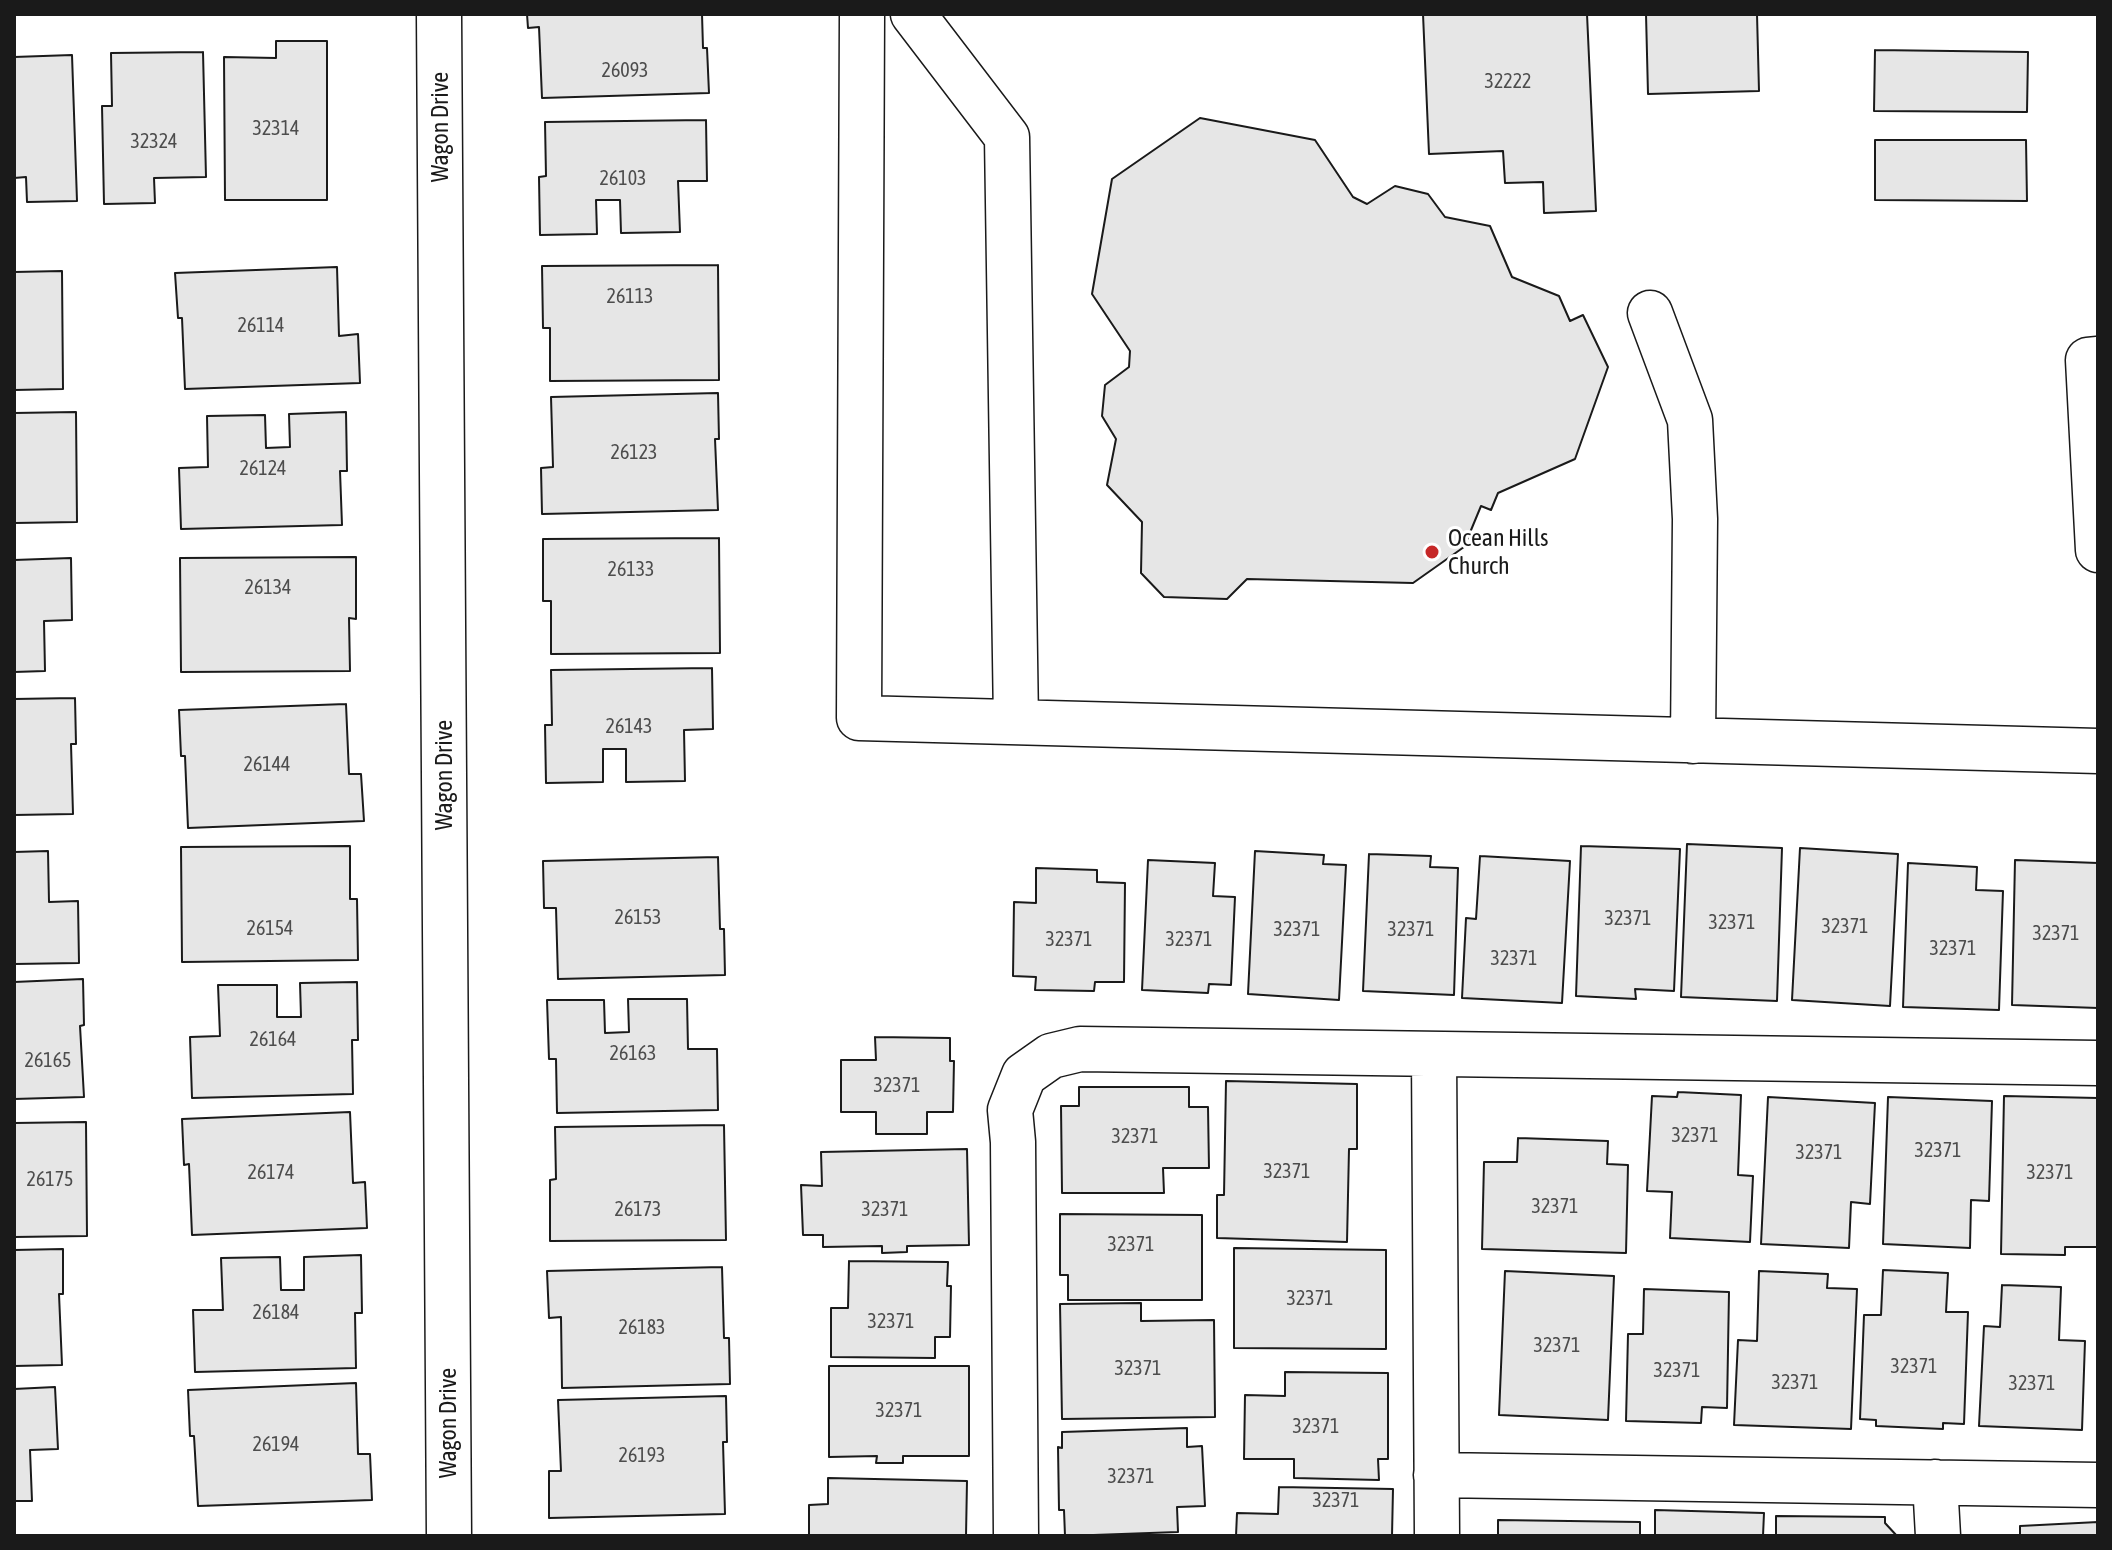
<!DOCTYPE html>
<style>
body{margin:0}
#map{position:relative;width:2112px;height:1550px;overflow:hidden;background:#fff;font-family:"Asap Condensed",sans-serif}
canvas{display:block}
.frame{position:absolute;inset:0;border:16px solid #1a1a1a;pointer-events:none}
</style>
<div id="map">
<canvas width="2112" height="1550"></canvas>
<div class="frame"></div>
</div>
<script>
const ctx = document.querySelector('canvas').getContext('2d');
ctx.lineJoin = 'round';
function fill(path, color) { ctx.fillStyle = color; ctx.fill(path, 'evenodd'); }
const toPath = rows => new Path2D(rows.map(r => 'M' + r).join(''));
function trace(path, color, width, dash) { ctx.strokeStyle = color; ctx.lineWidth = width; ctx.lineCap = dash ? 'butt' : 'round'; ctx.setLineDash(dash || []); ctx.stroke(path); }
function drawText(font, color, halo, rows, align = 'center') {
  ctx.font = font + ' "Asap Condensed",sans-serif'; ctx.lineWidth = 6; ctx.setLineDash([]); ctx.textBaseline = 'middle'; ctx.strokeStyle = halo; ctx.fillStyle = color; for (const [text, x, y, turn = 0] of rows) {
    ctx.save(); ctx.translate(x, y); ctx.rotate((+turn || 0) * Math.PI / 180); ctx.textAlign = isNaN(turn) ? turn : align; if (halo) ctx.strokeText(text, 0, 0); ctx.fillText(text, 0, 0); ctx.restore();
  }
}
const building = toPath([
 [527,14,702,14,703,48,707,48,709,93,542,98,539,27,528,28,527,14],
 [1423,14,1587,14,1596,211,1544,213,1543,182,1505,183,1503,151,1429,154,1423,14],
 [1646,14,1757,14,1759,91,1648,94,1646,14],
 [276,41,327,41,327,200,225,200,224,57,276,58,276,41],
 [1875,50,2028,52,2027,112,1874,111,1875,50],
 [203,52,206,177,154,178,155,203,104,204,102,106,112,106,111,53,203,52],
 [72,55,77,201,27,202,26,177,14,178,14,57,72,55],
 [1200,118,1315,140,1353,197,1367,204,1395,186,1428,194,1445,217,1490,226,1512,277,1559,296,1570,321,1583,315,1608,367,1575,459,1498,493,1491,510,1481,506,1464,547,1413,583,1247,579,1227,599,1164,597,1141,573,1142,522,1107,485,1116,439,1102,416,1105,385,1129,367,1130,351,1092,294,1112,179,1200,118],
 [706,120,707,181,678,181,680,232,621,233,620,200,596,200,597,234,540,235,539,177,546,176,545,122,706,120],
 [1875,140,2026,140,2027,201,1875,200,1875,140],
 [718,265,719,380,550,381,550,328,543,328,542,266,718,265],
 [337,267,339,336,358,334,360,383,185,389,182,318,178,318,175,273,337,267],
 [62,271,63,389,14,390,14,272,62,271],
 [718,393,719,439,715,439,718,510,542,514,541,468,553,467,551,397,718,393],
 [76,412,77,522,14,523,14,413,76,412],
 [346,412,347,471,340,471,342,525,181,529,179,468,208,467,207,416,265,415,266,448,290,447,289,414,346,412],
 [719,538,720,653,551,654,551,601,543,601,543,539,719,538],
 [356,557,356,619,349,618,350,671,181,672,180,558,356,557],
 [71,558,72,620,44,621,45,671,14,672,14,560,71,558],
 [712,668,713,729,684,730,685,781,626,782,626,749,603,749,603,782,546,783,545,725,552,725,551,670,712,668],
 [75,698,76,744,71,744,73,814,14,815,14,699,75,698],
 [346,704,349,774,361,774,364,821,188,828,185,756,181,756,179,710,346,704],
 [1687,844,1782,848,1777,1001,1681,997,1687,844],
 [350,846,350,899,357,899,358,960,182,962,181,847,350,846],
 [1581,846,1680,849,1674,991,1635,989,1636,999,1576,996,1581,846],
 [1800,848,1898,854,1890,1006,1792,1000,1800,848],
 [48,851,49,902,78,901,79,963,14,964,14,852,48,851],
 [1255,851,1324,855,1323,864,1346,865,1339,1000,1248,994,1255,851],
 [1369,854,1431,856,1430,867,1458,868,1454,995,1363,991,1369,854],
 [1480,856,1570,861,1562,1003,1462,998,1466,918,1476,919,1480,856],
 [718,857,720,929,724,929,725,975,558,979,556,908,544,908,543,861,718,857],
 [1148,860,1215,863,1213,896,1235,897,1231,985,1209,984,1208,993,1142,990,1148,860],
 [2015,860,2098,863,2098,1008,2012,1005,2015,860],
 [1908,863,1977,867,1976,890,2003,891,1999,1010,1903,1007,1908,863],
 [1036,868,1097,870,1097,882,1125,883,1124,982,1095,982,1094,991,1035,990,1036,977,1013,976,1014,902,1036,903,1036,868],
 [83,979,84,1025,80,1026,84,1097,14,1099,14,982,83,979],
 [357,982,358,1040,352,1040,353,1094,192,1098,190,1037,220,1036,218,985,277,985,277,1017,301,1017,300,983,357,982],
 [628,999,687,999,688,1049,717,1049,718,1110,557,1113,556,1059,549,1059,547,1000,604,1000,605,1033,629,1032,628,999],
 [875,1037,950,1038,950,1061,954,1061,953,1112,927,1112,927,1134,876,1134,876,1112,841,1112,841,1060,876,1060,875,1037],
 [1226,1081,1357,1084,1357,1149,1349,1149,1347,1242,1217,1238,1217,1195,1224,1195,1226,1081],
 [1079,1087,1189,1087,1189,1107,1208,1107,1209,1168,1163,1168,1164,1193,1062,1193,1061,1106,1079,1106,1079,1087],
 [1678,1092,1741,1095,1738,1175,1753,1176,1750,1242,1670,1238,1672,1192,1647,1191,1652,1096,1677,1097,1678,1092],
 [2004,1096,2098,1098,2098,1247,2065,1247,2065,1255,2001,1254,2004,1096],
 [1768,1097,1875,1103,1870,1204,1851,1202,1849,1248,1761,1244,1768,1097],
 [1888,1097,1992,1101,1989,1201,1971,1200,1970,1248,1883,1244,1888,1097],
 [350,1112,353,1183,365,1182,367,1228,192,1235,189,1164,184,1165,182,1119,350,1112],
 [86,1122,87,1236,14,1237,14,1123,86,1122],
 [724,1125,726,1240,550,1241,550,1180,556,1179,555,1127,724,1125],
 [1518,1138,1608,1141,1607,1164,1628,1165,1626,1253,1482,1249,1484,1162,1517,1162,1518,1138],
 [967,1149,969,1245,907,1246,907,1252,882,1253,882,1246,823,1247,823,1235,803,1235,801,1185,822,1186,821,1152,967,1149],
 [1060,1214,1202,1215,1202,1300,1068,1300,1068,1275,1060,1275,1060,1214],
 [1234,1248,1386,1250,1386,1349,1234,1348,1234,1248],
 [63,1249,63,1294,59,1294,62,1365,14,1366,14,1250,63,1249],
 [361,1255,362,1313,355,1313,356,1368,195,1372,193,1310,223,1310,221,1258,280,1257,281,1290,304,1290,304,1257,361,1255],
 [849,1261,948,1262,947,1286,951,1286,950,1337,935,1337,935,1358,831,1357,831,1308,848,1308,849,1261],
 [722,1267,724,1338,729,1338,730,1384,562,1388,561,1317,549,1318,547,1271,722,1267],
 [1883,1270,1948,1273,1946,1312,1968,1312,1964,1424,1943,1423,1943,1429,1876,1426,1876,1420,1860,1419,1864,1315,1881,1315,1883,1270],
 [1505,1271,1614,1276,1608,1420,1499,1415,1505,1271],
 [1759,1271,1828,1274,1827,1288,1857,1289,1851,1429,1734,1425,1738,1340,1757,1341,1759,1271],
 [2002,1285,2061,1287,2059,1340,2085,1341,2082,1430,1979,1426,1984,1326,2000,1327,2002,1285],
 [1644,1289,1729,1292,1727,1408,1702,1407,1701,1423,1626,1421,1628,1334,1643,1334,1644,1289],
 [1141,1303,1141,1321,1214,1320,1215,1417,1062,1419,1060,1304,1141,1303],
 [829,1366,969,1366,969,1456,903,1456,903,1463,876,1463,877,1456,829,1457,829,1366],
 [1285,1372,1388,1373,1388,1459,1378,1459,1379,1480,1294,1478,1294,1459,1244,1459,1245,1395,1285,1396,1285,1372],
 [356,1383,358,1454,370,1454,372,1500,198,1506,194,1436,190,1436,188,1390,356,1383],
 [55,1387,58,1449,30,1450,32,1501,14,1501,14,1389,55,1387],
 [726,1396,727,1442,723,1442,725,1514,549,1518,549,1471,561,1471,558,1400,726,1396],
 [1187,1428,1187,1447,1202,1446,1205,1506,1177,1507,1178,1532,1065,1536,1064,1510,1059,1510,1058,1447,1062,1448,1062,1432,1187,1428],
 [828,1478,967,1481,966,1536,809,1536,809,1505,828,1504,828,1478],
 [1279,1487,1393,1489,1392,1536,1236,1536,1237,1513,1278,1514,1279,1487],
 [1655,1510,1764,1513,1763,1536,1655,1536,1655,1510],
 [1776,1516,1885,1517,1885,1523,1897,1536,1776,1536,1776,1516],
 [1498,1520,1640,1522,1640,1536,1498,1536,1498,1520],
 [2098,1522,2098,1536,2020,1536,2020,1526,2098,1522]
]);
fill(building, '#e6e6e6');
trace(building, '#1a1a1a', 2);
const minor = toPath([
 [439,14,449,1536],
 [862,14,859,718,2098,751],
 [913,14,1007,137,1016,722],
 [1650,313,1690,420,1695,519,1693,741],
 [2098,359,2088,360,2098,550],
 [1434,1054,1437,1536],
 [1436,1475,2098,1485],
 [1935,1482,1938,1536],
 [1016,1536,1013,1142,1010,1110,1024,1075,1051,1056,1080,1049,2098,1063]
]);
trace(minor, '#1a1a1a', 47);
trace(minor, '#fff', 44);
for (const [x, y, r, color] of [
 [1432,552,8,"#c62828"]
]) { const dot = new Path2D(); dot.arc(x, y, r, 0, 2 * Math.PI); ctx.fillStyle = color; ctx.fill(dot); trace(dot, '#fff', 3); }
drawText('20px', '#4d4d4d', null, [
 ["26093",625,71],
 ["32222",1508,82],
 ["32314",276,129],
 ["32324",154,142],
 ["26103",623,179],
 ["26113",630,297],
 ["26114",261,326],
 ["26123",634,453],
 ["26124",263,469],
 ["26133",631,570],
 ["26134",268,588],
 ["26143",629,727],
 ["26144",267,765],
 ["26153",638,918],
 ["32371",1628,919],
 ["32371",1732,923],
 ["32371",1845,927],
 ["26154",270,929],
 ["32371",1297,930],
 ["32371",1411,930],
 ["32371",2056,934],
 ["32371",1069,940],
 ["32371",1189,940],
 ["32371",1953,949],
 ["32371",1514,959],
 ["26164",273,1040],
 ["26163",633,1054],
 ["26165",48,1061],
 ["32371",897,1086],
 ["32371",1695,1136],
 ["32371",1135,1137],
 ["32371",1938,1151],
 ["32371",1819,1153],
 ["32371",1287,1172],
 ["26174",271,1173],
 ["32371",2050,1173],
 ["26175",50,1180],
 ["32371",1555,1207],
 ["26173",638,1210],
 ["32371",885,1210],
 ["32371",1131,1245],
 ["32371",1310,1299],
 ["26184",276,1313],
 ["32371",891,1322],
 ["26183",642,1328],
 ["32371",1557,1346],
 ["32371",1914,1367],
 ["32371",1138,1369],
 ["32371",1677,1371],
 ["32371",1795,1383],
 ["32371",2032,1384],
 ["32371",899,1411],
 ["32371",1316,1427],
 ["26194",276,1445],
 ["26193",642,1456],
 ["32371",1131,1477],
 ["32371",1336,1501]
]);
drawText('24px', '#1a1a1a', '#fff', [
 ["Wagon Drive",440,127,-90],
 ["Wagon Drive",444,775,-90],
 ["Wagon Drive",448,1423,-90]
]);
drawText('24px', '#1a1a1a', '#fff', [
 ["Ocean Hills",1448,538],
 ["Church",1448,566]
], 'left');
</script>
